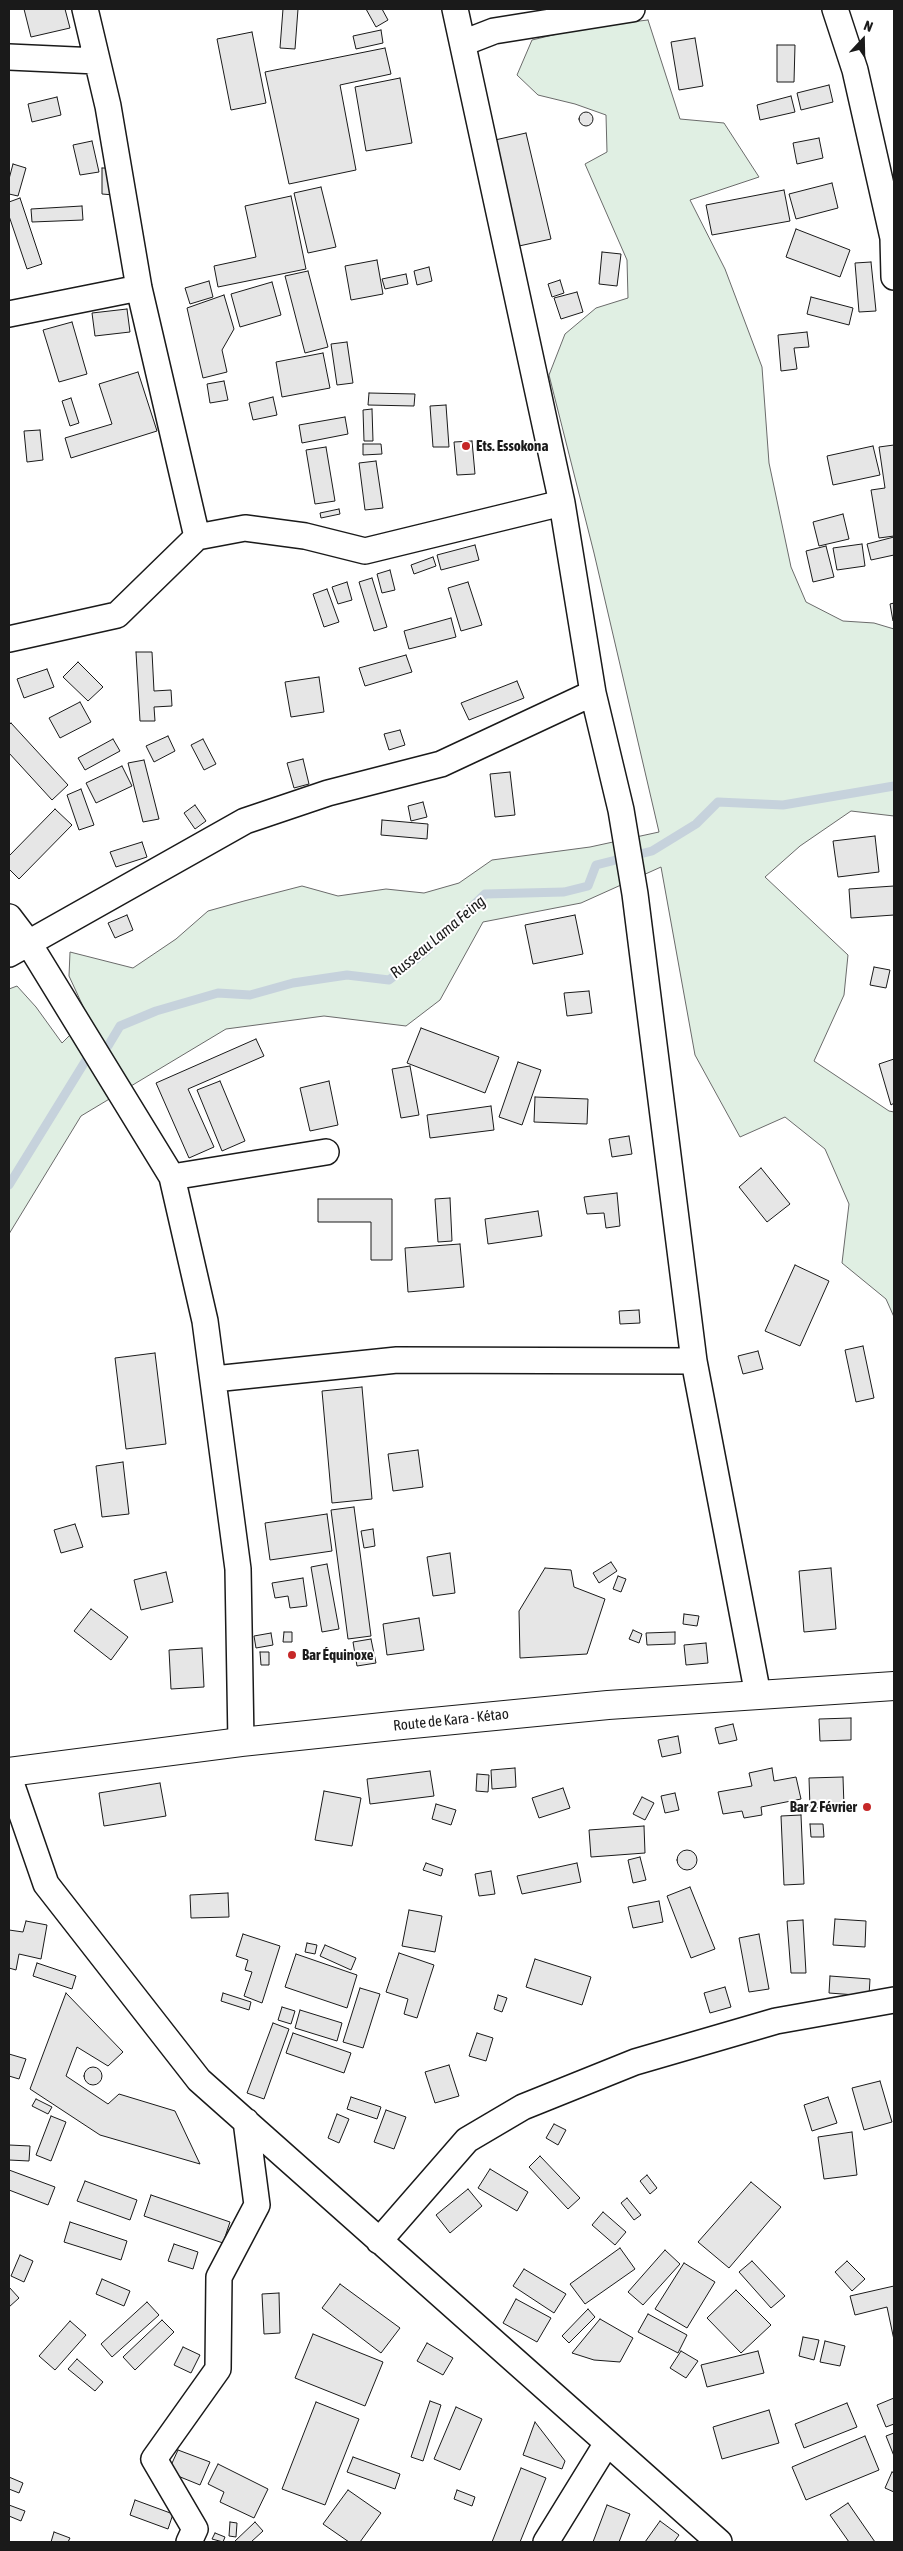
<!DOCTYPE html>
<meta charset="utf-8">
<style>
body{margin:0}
#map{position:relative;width:903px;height:2551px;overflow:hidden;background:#fff;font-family:"Asap Condensed",sans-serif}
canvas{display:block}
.frame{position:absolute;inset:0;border:10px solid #1a1a1a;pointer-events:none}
.north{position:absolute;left:838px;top:15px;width:50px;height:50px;-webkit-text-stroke:4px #fff;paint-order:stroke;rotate:21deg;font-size:14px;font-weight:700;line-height:20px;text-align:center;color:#1a1a1a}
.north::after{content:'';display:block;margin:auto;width:18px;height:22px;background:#1a1a1a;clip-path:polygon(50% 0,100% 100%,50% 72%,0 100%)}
</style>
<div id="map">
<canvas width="903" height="2551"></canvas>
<div class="frame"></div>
<div class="north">N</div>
</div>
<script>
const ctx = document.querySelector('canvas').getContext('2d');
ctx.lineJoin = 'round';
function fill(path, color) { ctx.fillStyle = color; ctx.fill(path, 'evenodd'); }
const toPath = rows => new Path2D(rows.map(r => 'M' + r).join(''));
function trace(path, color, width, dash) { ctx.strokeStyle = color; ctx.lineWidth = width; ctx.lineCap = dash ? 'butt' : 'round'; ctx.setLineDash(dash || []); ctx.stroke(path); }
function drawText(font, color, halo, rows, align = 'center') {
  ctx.font = font + ' "Asap Condensed",sans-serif'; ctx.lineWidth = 4; ctx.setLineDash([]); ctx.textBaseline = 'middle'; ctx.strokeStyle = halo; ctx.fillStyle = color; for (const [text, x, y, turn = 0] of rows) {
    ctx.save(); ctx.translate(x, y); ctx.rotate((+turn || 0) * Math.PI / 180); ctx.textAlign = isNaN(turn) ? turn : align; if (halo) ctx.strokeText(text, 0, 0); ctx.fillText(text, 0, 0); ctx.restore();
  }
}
const green = toPath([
 [648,20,680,119,724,123,759,177,690,200,725,269,762,367,769,463,791,567,806,602,843,621,874,623,894,629,894,816,851,811,800,846,765,877,848,955,844,995,814,1061,889,1111,894,1112,894,1317,886,1299,842,1263,849,1204,825,1149,785,1117,740,1137,695,1055,661,867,581,903,483,922,440,1000,406,1026,324,1016,226,1029,81,1116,9,1234,9,989,17,986,36,1007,62,1043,88,1017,69,976,70,952,133,968,176,939,208,911,244,901,302,886,338,896,386,889,424,893,459,883,492,860,590,847,659,832,594,553,549,375,565,334,596,308,628,298,627,260,585,164,607,152,606,115,575,104,538,95,517,75,532,40,582,28,648,20]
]);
fill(green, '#e0efe3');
trace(green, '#6a6a6a', 1);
trace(toPath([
 [9,1185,86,1060,108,1046,120,1026,156,1011,218,993,250,995,293,983,347,975,389,980,425,952,485,894,564,892,588,886,596,865,652,851,696,824,718,802,783,805,894,786]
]), '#c6d2dc', 9);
const building = toPath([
 [24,9,65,9,70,28,31,37,24,9],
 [283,9,298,9,295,49,280,48,283,9],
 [366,9,382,9,388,20,376,27,366,9],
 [381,30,383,43,356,49,353,36,381,30],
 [252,32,266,103,231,110,217,39,252,32],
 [695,38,703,86,679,90,671,42,695,38],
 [777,45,795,45,794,82,777,82,777,45],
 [385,48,391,74,340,85,356,170,289,184,265,72,385,48],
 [400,78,412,143,366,151,355,87,400,78],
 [829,85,833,102,801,110,797,93,829,85],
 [791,96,795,112,760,120,757,105,791,96],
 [57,97,61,115,32,122,28,104,57,97],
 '579 119a7 7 0 1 1 14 0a7 7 0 1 1-14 0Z',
 [526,133,551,239,519,246,495,140,526,133],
 [819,138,823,158,797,164,793,143,819,138],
 [92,141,99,172,80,175,73,145,92,141],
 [13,164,26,168,18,196,9,194,9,179,13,164],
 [102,168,115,168,114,195,102,194,102,168],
 [832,183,838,208,796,219,789,194,832,183],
 [321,187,336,247,308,253,294,193,321,187],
 [784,190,790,221,712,235,706,205,784,190],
 [291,196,306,269,218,287,214,266,256,257,245,206,291,196],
 [20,198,42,264,27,269,9,216,9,202,20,198],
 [82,206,83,220,32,222,31,209,82,206],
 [796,229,850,250,840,277,786,257,796,229],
 [602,252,621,254,617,286,599,284,602,252],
 [377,260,383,294,351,300,345,266,377,260],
 [871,262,876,311,859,312,855,263,871,262],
 [429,267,432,281,417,285,414,271,429,267],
 [308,271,328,347,305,353,285,276,308,271],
 [406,274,408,284,385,289,382,279,406,274],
 [560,280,564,293,552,297,548,284,560,280],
 [209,281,213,297,190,304,185,288,209,281],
 [272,282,281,315,240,327,231,294,272,282],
 [577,292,583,312,561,319,554,298,577,292],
 [224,295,234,329,222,350,227,372,203,378,187,308,224,295],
 [811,297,853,308,849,325,807,314,811,297],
 [127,309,130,332,95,336,92,313,127,309],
 [72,322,87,374,59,382,43,330,72,322],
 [807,332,809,347,794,348,797,369,781,371,778,335,807,332],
 [347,342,353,383,337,385,331,344,347,342],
 [323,353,330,388,282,397,276,362,323,353],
 [138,372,157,431,71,458,65,438,112,424,99,384,138,372],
 [224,381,228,400,210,403,207,384,224,381],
 [369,393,415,394,414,406,368,405,369,393],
 [273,397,277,415,253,420,249,403,273,397],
 [71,398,79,423,70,426,62,401,71,398],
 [446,405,449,447,433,447,430,406,446,405],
 [372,409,373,441,364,441,363,410,372,409],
 [345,417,348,434,302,443,299,425,345,417],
 [40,430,43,460,27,462,24,431,40,430],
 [472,441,475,474,457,475,454,442,472,441],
 [363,444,381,444,382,454,363,455,363,444],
 [894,445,894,536,879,538,871,490,885,488,879,447,894,445],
 [873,446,880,475,833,485,827,456,873,446],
 [326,447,335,501,315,504,306,450,326,447],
 [376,461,383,508,365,510,359,463,376,461],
 [339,509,340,514,321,518,320,513,339,509],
 [843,514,849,539,819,546,813,522,843,514],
 [894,537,894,555,871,560,867,544,894,537],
 [862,544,865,566,837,570,833,548,862,544],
 [475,545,479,560,441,570,437,555,475,545],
 [826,546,834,577,813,582,806,551,826,546],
 [433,557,436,566,414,574,411,565,433,557],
 [390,570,395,590,382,593,377,574,390,570],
 [372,578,387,627,374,631,359,582,372,578],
 [347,582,352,600,338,604,332,587,347,582],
 [468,582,482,625,461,631,448,588,468,582],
 [327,589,339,622,324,627,313,594,327,589],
 [894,603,894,621,893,621,890,604,894,603],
 [451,618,456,637,409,649,404,631,451,618],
 [136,652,152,652,154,691,171,690,172,706,154,707,155,721,140,721,136,652],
 [406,655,412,672,365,686,359,668,406,655],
 [78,662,103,687,88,701,63,677,78,662],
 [47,669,54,687,24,698,17,679,47,669],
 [319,677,324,712,291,717,285,682,319,677],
 [517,681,524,698,469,720,461,703,517,681],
 [80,702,91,722,60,738,49,718,80,702],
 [11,723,68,785,52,800,9,753,9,725,11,723],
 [400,730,405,745,389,750,384,734,400,730],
 [168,736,175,751,154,762,146,746,168,736],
 [113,739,120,751,85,770,78,758,113,739],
 [203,739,216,764,204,770,191,745,203,739],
 [303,759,309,784,294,788,287,763,303,759],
 [144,760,159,819,143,822,128,763,144,760],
 [122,766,132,786,96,803,86,783,122,766],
 [510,772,515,815,495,817,490,774,510,772],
 [81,789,94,825,79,830,67,795,81,789],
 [423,802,427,817,411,821,408,806,423,802],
 [195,805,206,821,195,829,184,813,195,805],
 [55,809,72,825,19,879,9,869,9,856,55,809],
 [382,820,428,824,427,839,381,835,382,820],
 [875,836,879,872,838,877,833,841,875,836],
 [142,842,147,857,116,867,110,852,142,842],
 [894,886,894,915,851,918,849,889,894,886],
 [127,915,133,930,115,938,108,923,127,915],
 [575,915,583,954,533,964,525,925,575,915],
 [874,967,890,970,886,988,870,985,874,967],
 [589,991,592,1013,567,1016,564,993,589,991],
 [421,1028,499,1057,485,1093,407,1063,421,1028],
 [256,1039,264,1056,188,1089,214,1147,189,1158,156,1083,256,1039],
 [894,1059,894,1103,891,1105,879,1064,894,1059],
 [518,1062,541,1070,522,1125,499,1117,518,1062],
 [410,1066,419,1115,401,1118,392,1069,410,1066],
 [220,1081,245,1141,222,1151,197,1090,220,1081],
 [329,1081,338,1125,310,1131,300,1088,329,1081],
 [535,1097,588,1099,587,1124,534,1122,535,1097],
 [491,1106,494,1130,430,1138,427,1115,491,1106],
 [629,1136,632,1154,612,1157,609,1139,629,1136],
 [761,1168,790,1204,767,1222,739,1187,761,1168],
 [617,1193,620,1226,606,1228,604,1213,587,1214,584,1197,617,1193],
 [450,1198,452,1241,438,1242,435,1199,450,1198],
 [318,1199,392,1199,392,1260,371,1260,371,1222,318,1222,318,1199],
 [538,1211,542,1236,488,1244,485,1219,538,1211],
 [460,1244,464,1287,408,1292,405,1248,460,1244],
 [795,1265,829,1281,800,1346,765,1331,795,1265],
 [639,1310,640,1323,620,1324,619,1311,639,1310],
 [863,1346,874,1398,856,1402,845,1350,863,1346],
 [758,1351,763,1369,743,1374,738,1356,758,1351],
 [155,1353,166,1444,126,1449,115,1358,155,1353],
 [362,1387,372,1499,332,1503,322,1391,362,1387],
 [418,1450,423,1487,393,1491,388,1454,418,1450],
 [123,1462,129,1514,102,1517,96,1466,123,1462],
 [354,1507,371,1636,348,1639,331,1510,354,1507],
 [327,1514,332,1551,270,1560,265,1523,327,1514],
 [75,1524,83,1547,61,1553,54,1530,75,1524],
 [373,1529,375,1546,364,1548,361,1531,373,1529],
 [450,1553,455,1593,433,1596,427,1557,450,1553],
 [611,1562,617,1571,599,1583,593,1573,611,1562],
 [327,1564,339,1629,322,1632,311,1567,327,1564],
 [545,1568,571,1570,574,1587,605,1599,587,1654,520,1658,519,1611,545,1568],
 [831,1568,836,1629,804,1632,799,1571,831,1568],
 [166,1572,173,1602,141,1610,134,1580,166,1572],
 [618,1576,626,1579,621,1592,613,1589,618,1576],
 [303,1578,307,1606,290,1608,288,1596,275,1598,272,1583,303,1578],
 [91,1609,128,1637,111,1660,74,1631,91,1609],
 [684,1614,699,1616,697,1626,683,1624,684,1614],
 [419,1618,424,1650,387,1655,383,1624,419,1618],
 [633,1630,642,1634,639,1643,629,1639,633,1630],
 [284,1632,292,1632,292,1642,283,1642,284,1632],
 [675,1632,675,1644,647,1645,646,1633,675,1632],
 [271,1633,273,1645,256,1648,254,1636,271,1633],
 [371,1639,376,1663,357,1666,353,1642,371,1639],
 [706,1643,708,1663,686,1665,684,1645,706,1643],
 [202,1648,204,1687,171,1689,169,1650,202,1648],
 [260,1652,269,1652,269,1665,261,1665,260,1652],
 [851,1718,851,1740,820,1741,819,1719,851,1718],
 [733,1724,737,1740,719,1744,715,1728,733,1724],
 [678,1736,681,1753,662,1757,658,1740,678,1736],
 [515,1768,516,1787,492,1789,491,1770,515,1768],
 [772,1768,774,1781,796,1777,801,1799,761,1807,762,1815,744,1818,742,1811,723,1814,718,1792,752,1786,749,1773,772,1768],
 [430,1771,434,1796,370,1804,367,1779,430,1771],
 [477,1774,489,1775,488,1792,476,1791,477,1774],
 [843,1777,844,1807,810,1808,809,1778,843,1777],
 [160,1783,166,1816,104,1826,99,1793,160,1783],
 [563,1788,570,1808,539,1818,532,1798,563,1788],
 [324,1791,361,1798,352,1846,315,1840,324,1791],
 [675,1793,679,1810,665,1813,661,1796,675,1793],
 [642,1797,654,1803,645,1820,633,1814,642,1797],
 [436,1804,456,1810,451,1825,432,1819,436,1804],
 [801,1815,804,1884,784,1885,781,1816,801,1815],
 [810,1824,823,1824,824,1837,811,1837,810,1824],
 [644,1826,645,1853,591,1857,589,1830,644,1826],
 '677 1860a10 10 0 1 1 20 0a10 10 0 1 1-20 0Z',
 [640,1857,646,1880,633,1883,628,1860,640,1857],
 [426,1863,443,1869,441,1876,423,1870,426,1863],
 [577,1863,581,1882,522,1894,517,1876,577,1863],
 [491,1871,495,1894,479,1896,475,1874,491,1871],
 [690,1887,715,1949,691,1958,667,1896,690,1887],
 [228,1893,229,1917,191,1918,190,1895,228,1893],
 [659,1901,663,1922,633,1928,628,1907,659,1901],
 [409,1910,442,1916,435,1952,402,1946,409,1910],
 [835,1919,866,1921,865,1947,833,1945,835,1919],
 [803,1920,806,1973,791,1973,787,1921,803,1920],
 [26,1921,47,1925,41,1959,19,1954,16,1970,9,1968,9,1930,23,1932,26,1921],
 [243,1934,280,1946,262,2003,244,1996,252,1972,245,1970,248,1960,236,1956,243,1934],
 [759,1934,769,1989,749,1992,739,1938,759,1934],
 [307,1943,317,1945,315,1954,305,1952,307,1943],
 [325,1945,356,1958,351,1970,320,1956,325,1945],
 [399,1953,434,1965,417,2018,404,2014,408,1999,386,1992,399,1953],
 [296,1954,357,1975,347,2008,285,1987,296,1954],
 [535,1959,591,1977,582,2005,526,1987,535,1959],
 [37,1963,76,1976,72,1989,33,1976,37,1963],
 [830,1976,870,1979,869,1996,829,1993,830,1976],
 [725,1987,731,2007,710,2013,704,1993,725,1987],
 [360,1988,380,1994,363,2048,343,2042,360,1988],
 [66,1993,123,2052,108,2066,77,2047,66,2076,108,2104,119,2094,175,2111,200,2164,100,2135,30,2089,66,1993],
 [223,1993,251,2002,249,2010,221,2001,223,1993],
 [498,1995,507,1998,502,2012,494,2009,498,1995],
 [282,2007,295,2011,291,2024,278,2020,282,2007],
 [300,2010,342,2023,337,2041,295,2028,300,2010],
 [273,2023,289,2029,264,2099,247,2093,273,2023],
 [293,2033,351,2053,344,2073,286,2053,293,2033],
 [477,2033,493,2038,486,2061,469,2056,477,2033],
 [9,2054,26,2059,19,2079,9,2076,9,2054],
 [449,2065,459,2096,435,2103,425,2072,449,2065],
 '84 2076a9 9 0 1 1 18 0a9 9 0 1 1-18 0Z',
 [880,2081,892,2122,864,2130,852,2088,880,2081],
 [351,2097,381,2107,377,2119,347,2109,351,2097],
 [828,2097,837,2123,812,2131,804,2105,828,2097],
 [36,2099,52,2107,48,2114,32,2106,36,2099],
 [386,2110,406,2117,394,2149,374,2142,386,2110],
 [337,2114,349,2119,339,2143,328,2138,337,2114],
 [51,2116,66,2122,51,2161,36,2155,51,2116],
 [554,2124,566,2130,558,2145,546,2138,554,2124],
 [852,2132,857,2175,824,2179,818,2137,852,2132],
 [9,2145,30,2146,29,2161,9,2160,9,2145],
 [540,2156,580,2198,568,2209,529,2167,540,2156],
 [490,2169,528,2192,517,2211,478,2188,490,2169],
 [9,2170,55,2187,48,2205,9,2190,9,2170],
 [647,2175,657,2188,650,2194,640,2181,647,2175],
 [85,2181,137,2200,130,2220,77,2201,85,2181],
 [751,2182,781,2207,729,2268,698,2242,751,2182],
 [468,2189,482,2206,450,2233,436,2215,468,2189],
 [151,2195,230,2222,223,2243,144,2216,151,2195],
 [627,2198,641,2215,634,2220,621,2203,627,2198],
 [603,2212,626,2232,615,2245,592,2225,603,2212],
 [70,2222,127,2241,121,2260,64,2242,70,2222],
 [174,2244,198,2252,193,2269,168,2261,174,2244],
 [620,2248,635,2269,585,2304,570,2284,620,2248],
 [665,2250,680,2264,643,2305,628,2292,665,2250],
 [20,2255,33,2261,24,2282,11,2276,20,2255],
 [752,2261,785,2296,771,2308,739,2272,752,2261],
 [847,2261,865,2279,852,2291,835,2272,847,2261],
 [684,2263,715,2282,687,2328,655,2309,684,2263],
 [524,2269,566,2294,554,2313,513,2286,524,2269],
 [102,2279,130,2291,124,2306,96,2294,102,2279],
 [340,2284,400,2328,381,2353,322,2308,340,2284],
 [894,2286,894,2340,887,2307,855,2315,850,2296,894,2286],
 [9,2287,19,2298,9,2307,9,2287],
 [736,2290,771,2325,741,2353,707,2318,736,2290],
 [279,2293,280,2333,264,2334,262,2294,279,2293],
 [516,2299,551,2318,537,2342,503,2323,516,2299],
 [147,2302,159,2315,112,2357,101,2344,147,2302],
 [588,2309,595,2317,569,2343,562,2336,588,2309],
 [648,2314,687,2335,678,2353,638,2332,648,2314],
 [600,2319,633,2338,620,2362,594,2360,572,2353,600,2319],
 [162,2320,174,2332,135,2370,123,2357,162,2320],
 [70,2321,86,2335,55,2370,39,2356,70,2321],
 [313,2334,383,2362,365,2406,295,2378,313,2334],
 [803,2337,819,2340,814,2360,799,2356,803,2337],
 [825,2341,845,2346,840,2366,820,2362,825,2341],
 [427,2343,453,2358,443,2375,417,2361,427,2343],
 [183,2347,200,2355,191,2373,174,2365,183,2347],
 [681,2351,698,2361,686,2378,670,2368,681,2351],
 [758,2351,764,2373,707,2387,701,2365,758,2351],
 [77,2359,103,2382,95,2391,68,2369,77,2359],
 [894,2398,894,2424,886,2427,877,2405,894,2398],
 [430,2401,441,2405,423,2461,411,2457,430,2401],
 [316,2402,359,2419,325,2505,282,2489,316,2402],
 [847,2403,857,2427,804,2448,795,2424,847,2403],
 [456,2407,482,2419,460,2470,434,2459,456,2407],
 [769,2410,779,2443,722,2459,713,2427,769,2410],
 [535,2422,565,2461,562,2469,523,2455,535,2422],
 [894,2433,894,2456,886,2436,894,2433],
 [865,2436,879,2470,806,2500,792,2467,865,2436],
 [178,2450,210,2462,200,2485,168,2472,178,2450],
 [353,2457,400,2474,395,2489,347,2472,353,2457],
 [218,2464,268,2489,254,2518,220,2502,224,2492,208,2484,218,2464],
 [521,2468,546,2478,520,2542,492,2542,521,2468],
 [892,2472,894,2473,894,2492,885,2488,892,2472],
 [9,2477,23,2483,19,2493,9,2489,9,2477],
 [348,2490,381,2513,360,2542,349,2542,323,2524,348,2490],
 [457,2490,475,2497,472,2506,454,2499,457,2490],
 [135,2500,173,2514,168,2529,130,2515,135,2500],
 [848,2503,875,2542,849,2542,830,2515,848,2503],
 [9,2505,25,2511,21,2521,9,2516,9,2505],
 [607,2505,630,2514,619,2542,593,2542,607,2505],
 [660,2521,679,2535,674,2542,645,2542,660,2521],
 [230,2522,237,2523,236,2537,229,2536,230,2522],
 [255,2522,263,2531,251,2542,234,2542,255,2522],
 [54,2532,70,2538,68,2542,51,2542,54,2532],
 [215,2533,225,2537,223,2542,212,2539,215,2533]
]);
fill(building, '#e6e6e6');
trace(building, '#1a1a1a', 1);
const street = toPath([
 [455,9,562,503,593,693,621,810,635,894,694,1361,758,1695],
 [835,9,855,70,893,238,894,277],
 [463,43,494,31,632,9],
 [9,57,97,61],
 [9,314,139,288],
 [197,537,245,528,305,536,365,551,562,503],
 [9,639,117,615,197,537,139,288,108,106,85,9],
 [9,917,28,942,172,1177,205,1321,238,1569,241,1742],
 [9,954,245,821,328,793,441,764,593,693],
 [172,1177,326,1152],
 [214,1379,397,1360,694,1361],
 [9,1777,46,1884,199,2080,719,2542],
 [379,2241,467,2140,523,2107,635,2062,776,2021,894,2000],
 [189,2542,195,2529,154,2459,218,2369,219,2277,257,2205,246,2121],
 [546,2542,607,2443]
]);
const primary = toPath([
 [9,1772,241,1742,402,1725,608,1705,894,1686]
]);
trace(street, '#1a1a1a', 28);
trace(primary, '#1a1a1a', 30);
trace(street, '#fff', 25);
trace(primary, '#fff', 28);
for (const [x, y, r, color] of [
 [466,446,5,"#c62828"],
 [292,1655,5,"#c62828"],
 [867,1807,5,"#c62828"]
]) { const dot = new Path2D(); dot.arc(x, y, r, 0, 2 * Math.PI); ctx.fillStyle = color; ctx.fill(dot); trace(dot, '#fff', 2); }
drawText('bold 15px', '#1a1a1a', '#fff', [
 ["Ets. Essokona",476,446],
 ["Bar Équinoxe",302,1655],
 ["Bar 2 Février",857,1807,"right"]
], 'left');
drawText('15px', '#1a1a1a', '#fff', [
 ["Route de Kara - Kétao",451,1720,-6]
]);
drawText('italic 16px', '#1a1a1a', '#fff', [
 ["Russeau Lama Feing",438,937,-40]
]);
</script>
